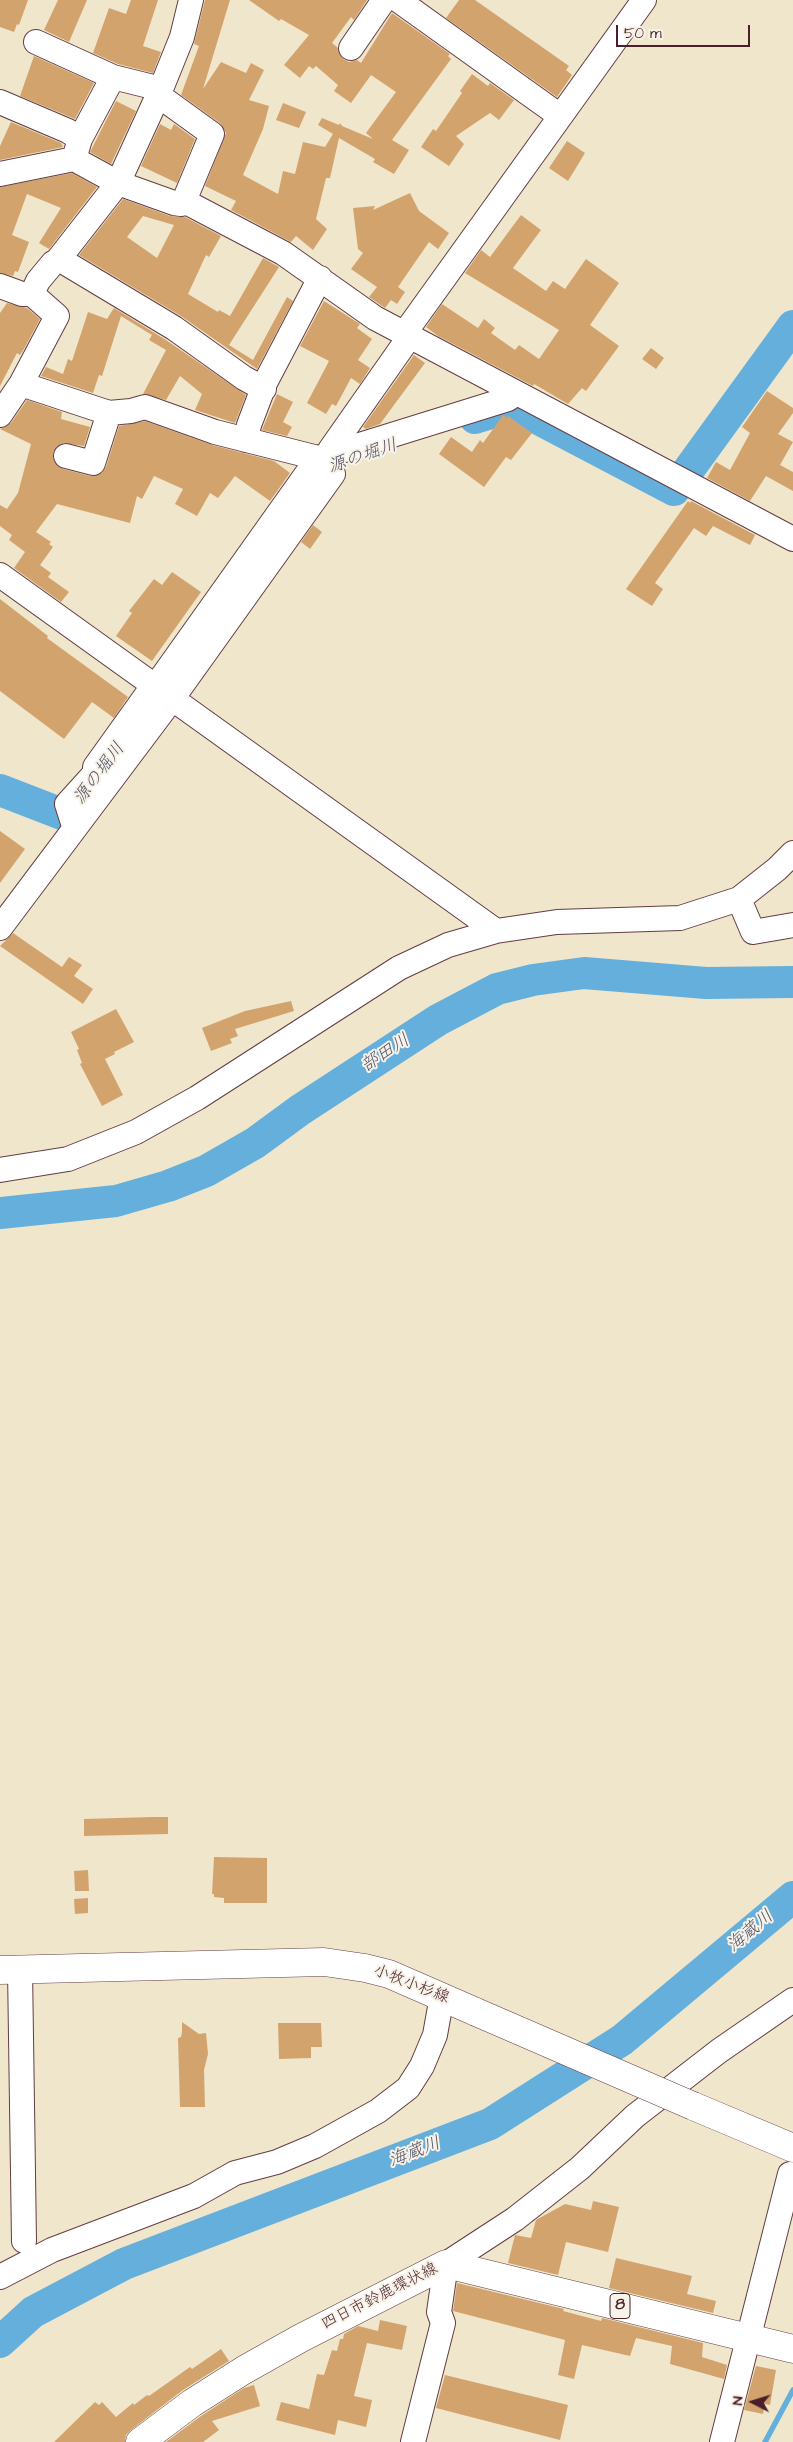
<!DOCTYPE html>
<meta charset="utf-8">
<style>
body{margin:0}
#map{position:relative;width:793px;height:2442px;overflow:hidden;background:#f0e6cc;font-family:"Architects Daughter",sans-serif}
canvas{display:block}
.north{position:absolute;left:728px;top:2377px;width:50px;height:50px;-webkit-text-stroke:4px #f7f3e8;paint-order:stroke;rotate:275deg;font-size:14px;font-weight:700;line-height:20px;text-align:center;color:#4a1f2b}
.north::after{content:'';display:block;margin:auto;width:18px;height:22px;background:#4a1f2b;clip-path:polygon(50% 0,100% 100%,50% 72%,0 100%)}
.scale{position:absolute;left:616px;top:25px;width:134px;height:22px;box-sizing:border-box;border:2px solid #4a1f2b;border-top:0;padding-left:6px;font-size:15px;line-height:18px;white-space:nowrap;color:#4a1f2b;-webkit-text-stroke:4px #f7f3e8;paint-order:stroke}
</style>
<div id="map">
<canvas width="793" height="2442"></canvas>
<div class="north">N</div>
<div class="scale">50 m</div>
</div>
<script>
const ctx = document.querySelector('canvas').getContext('2d');
ctx.lineJoin = 'round';
const toPath = rows => new Path2D(rows.map(r => 'M' + r).join(''));
function trace(path, color, width, dash) { ctx.strokeStyle = color; ctx.lineWidth = width; ctx.lineCap = dash ? 'butt' : 'round'; ctx.setLineDash(dash || []); ctx.stroke(path); }
function fill(path, color) { ctx.fillStyle = color; ctx.fill(path, 'evenodd'); }
function drawText(font, color, halo, rows, align = 'center') {
  ctx.font = font + ' "Architects Daughter","Klee One",sans-serif'; ctx.lineWidth = 4; ctx.setLineDash([]); ctx.textBaseline = 'middle'; ctx.strokeStyle = halo; ctx.fillStyle = color; for (const [text, x, y, turn = 0] of rows) {
    ctx.save(); ctx.translate(x, y); ctx.rotate((+turn || 0) * Math.PI / 180); ctx.textAlign = isNaN(turn) ? turn : align; if (halo) ctx.strokeText(text, 0, 0); ctx.fillText(text, 0, 0); ctx.restore();
  }
}
trace(toPath([
 [765,2442,793,2390]
]), '#64afdc', 5.5);
trace(toPath([
 [475,418,514,406,674,490,793,326],
 [0,790,62,814,76,809,91,790],
 [0,1213,116,1201,168,1186,206,1171,255,1143,300,1110,438,1020,497,989,533,980,584,973,706,983,793,982],
 [0,2342,33,2312,124,2264,490,2124,622,2040,793,1897]
]), '#64afdc', 32);
fill(toPath([
 [0,0,28,0,19,25,17,24,14,32,0,27],
 [58,0,87,0,69,42,44,30],
 [131,0,158,0,143,46,161,52,153,73,118,64,93,53,109,8,126,14],
 [205,0,230,0,203,89,221,62,246,73,251,63,264,70,249,100,269,106,263,129,243,175,278,194,283,171,295,174,303,142,325,147,333,134,318,125,322,118,339,125,340,123,342,126,373,139,366,133,396,92,371,75,351,103,334,91,338,85,316,66,313,69,309,66,300,78,284,65,309,35,281,19,279,21,249,0,367,0,354,20,351,17,332,43,337,47,343,59,349,62,357,60,361,63,392,13,450,54,448,56,451,59,392,140,409,150,394,174,373,162,375,159,339,138,330,178,326,178,316,219,327,229,313,250,296,236,291,242,231,210,236,201,205,186,226,133,220,123,181,95,199,46,194,44],
 [459,0,475,0,569,66,566,70,572,75,557,97,446,18],
 [34,56,94,83,75,119,20,96],
 [472,74,488,86,490,83,514,100,499,120,490,113,456,136,464,144,449,166,421,147,433,129,436,131,462,93,460,91],
 [116,101,136,111,111,164,90,152],
 [283,103,306,112,299,128,276,120],
 [11,122,61,143,63,147,0,160,0,146],
 [160,124,171,130,174,124,195,139,177,183,141,166],
 [567,141,585,153,568,181,549,168],
 [72,173,97,187,49,249,39,243,61,208,27,194,12,235,29,242,18,272,15,271,13,276,0,273,0,187],
 [410,193,419,211,449,233,438,249,429,242,398,287,405,292,397,304,391,300,385,308,369,297,377,287,351,269,363,253,358,249,353,208,375,206,373,210],
 [123,199,170,216,185,217,221,236,209,257,206,255,188,294,218,312,219,310,230,316,263,258,279,267,229,345,253,360,287,297,293,301,257,369,181,316,79,255],
 [143,216,174,225,157,258,127,237],
 [521,215,541,230,513,268,546,291,553,281,565,289,586,259,619,283,590,325,619,346,586,391,582,388,568,404,534,384,533,386,438,336,426,327,442,304,478,328,484,319,495,328,491,333,515,350,519,345,539,359,559,330,465,273,481,250,490,257],
 [324,301,360,324,357,328,372,339,358,360,370,368,360,384,351,378,336,406,332,404,326,414,307,403,329,361,300,346],
 [7,303,27,308,40,319,24,349,20,355,17,353,0,386,0,313],
 [114,308,166,340,246,395,235,423,195,410,202,394,180,376,166,400,143,394,166,350,149,340,152,335,121,316,102,376,99,375,93,393,41,376,46,367,63,374,68,359,72,361,88,312,107,319],
 [651,348,664,358,656,369,642,359],
 [414,355,425,363,380,424,366,429,363,427],
 [767,391,793,408,793,413,778,434,793,442,780,465,793,472,793,491,766,476,750,501,707,478,716,462,730,470,750,433,742,427],
 [277,394,293,402,283,422,292,427,287,436,262,430],
 [27,400,62,412,61,419,90,427,84,446,63,443,56,447,53,453,53,460,63,469,90,476,102,473,106,467,119,426,145,421,212,445,274,461,290,473,270,501,235,476,218,498,210,493,197,516,175,504,183,489,154,476,142,499,137,496,130,523,57,504,36,532,51,542,49,544,53,547,40,565,51,573,48,577,69,592,61,602,14,568,25,552,9,540,12,535,0,526,0,505,7,509,18,493,31,444,0,429,11,423],
 [503,415,507,418,508,416,532,433,511,460,506,457,484,487,439,454,451,437,472,452,480,440,483,443],
 [688,501,690,503,691,501,755,535,750,545,713,526,706,536,694,528,655,583,663,589,652,606,626,589],
 [313,525,322,532,310,549,301,542],
 [172,572,201,592,152,661,116,636,132,613,129,611,154,579,162,585],
 [0,599,48,636,47,638,128,697,114,718,92,702,64,739,0,691],
 [0,831,25,849,0,883],
 [13,933,62,967,69,957,82,965,74,976,93,989,83,1004,0,946],
 [291,1001,294,1011,235,1029,238,1036,230,1039,232,1043,211,1051,202,1028,245,1011],
 [116,1009,134,1042,114,1052,115,1054,105,1059,123,1095,102,1106,80,1064,82,1063,77,1050,79,1049,71,1032],
 [152,1817,168,1817,168,1834,84,1836,84,1819],
 [214,1857,267,1858,267,1903,224,1903,224,1898,214,1897,214,1894,212,1894],
 [88,1870,89,1891,75,1891,74,1871],
 [88,1898,88,1913,75,1914,74,1899],
 [182,2022,199,2034,206,2033,208,2054,204,2070,205,2107,180,2107,178,2038,181,2037,182,2032],
 [278,2023,321,2023,322,2047,311,2047,311,2058,279,2059],
 [593,2201,619,2207,608,2252,566,2242,558,2275,508,2263,515,2235,531,2238,536,2220,565,2204,591,2210],
 [616,2258,692,2276,687,2294,716,2301,713,2313,609,2288],
 [457,2283,564,2309,563,2311,601,2321,602,2318,703,2343,702,2357,727,2365,724,2379,670,2364,672,2346,636,2338,630,2356,582,2345,574,2379,558,2375,565,2340,453,2311],
 [380,2320,407,2326,402,2350,367,2343,354,2396,372,2400,366,2427,338,2420,335,2435,276,2420,281,2402,309,2409,317,2374,324,2375,332,2350,337,2351,340,2339,343,2339,344,2334,358,2326,378,2331],
 [221,2349,229,2361,183,2390,131,2430,126,2435,125,2442,54,2442,95,2402,99,2405,102,2402,116,2417,133,2403,134,2405,147,2395,149,2396,190,2367,192,2369],
 [756,2366,776,2370,770,2405,765,2404,763,2414,744,2410],
 [445,2375,568,2405,560,2440,436,2408],
 [254,2385,260,2406,212,2421,219,2430,203,2442,166,2442,201,2416,244,2388]
]), '#d3a36d');
const minor = toPath([
 [398,0,560,116],
 [36,42,113,77,161,89],
 [351,48,384,0],
 [158,95,212,134,184,201,283,253,375,318,793,539],
 [0,102,68,131,80,139],
 [74,159,80,139,113,77],
 [0,174,74,159,118,183,174,203,181,204,184,201],
 [59,259,174,328,244,378,264,389],
 [0,286,22,294,32,294,57,316,21,384,0,415],
 [32,294,38,281,53,263,57,261,118,183,161,89,182,37,191,0],
 [404,334,644,0],
 [21,384,109,413,131,411,145,407,215,432,318,458,508,399,516,393],
 [246,440,249,425,265,383,320,278],
 [66,456,93,463,109,413],
 [0,575,496,931],
 [155,687,318,458],
 [74,826,67,804,96,772,95,767,153,686],
 [739,899,753,932,793,925],
 [0,928,172,699,333,474,327,456,330,450,410,336],
 [0,1170,68,1159,136,1132,197,1098,399,968,448,945,496,931,557,922,680,918,739,899,777,869,793,853],
 [20,1969,24,2241],
 [0,2277,52,2250,194,2196,235,2173,277,2162,315,2146,378,2111,408,2088,422,2066,435,2035,442,1996],
 [413,2442,443,2323,439,2312,446,2264,515,2219,580,2168,635,2116,719,2051,793,2000],
 [722,2442,790,2174]
]);
const major = toPath([
 [0,1970,324,1962,365,1968,389,1974,476,2012],
 [693,2106,793,2148],
 [140,2442,192,2403,244,2370,301,2338,446,2264,793,2349]
]);
trace(minor, '#633d43', 26);
trace(major, '#633d43', 29);
trace(minor, '#fff', 24);
trace(major, '#fff', 28);
const majorBridge = toPath([
 [476,2012,693,2106]
]);
trace(majorBridge, '#633d43', 29, []);
trace(majorBridge, '#fff', 28);
for (const [x, y, w] of [
 [620,2306,20]
]) { const box = new Path2D(); box.roundRect(x - w / 2, y - 12.5, w, 25, 4); ctx.fillStyle = '#f7f3e8'; ctx.fill(box); trace(box, '#4a1f2b', 1); }
drawText('bold 15px', '#4a1f2b', null, [
 ["8",620,2306]
]);
drawText('16px', '#4a1f2b', '#f7f3e8', [
 ["小牧小杉線",411,1985,21],
 ["四日市鈴鹿環状線",380,2297,-27]
]);
drawText('italic 18px', '#535169', '#f7f3e8', [
 ["源の堀川",363,457,-19],
 ["源の堀川",100,774,-53],
 ["部田川",386,1054,-33],
 ["海蔵川",751,1932,-40],
 ["海蔵川",415,2153,-21]
]);
</script>
